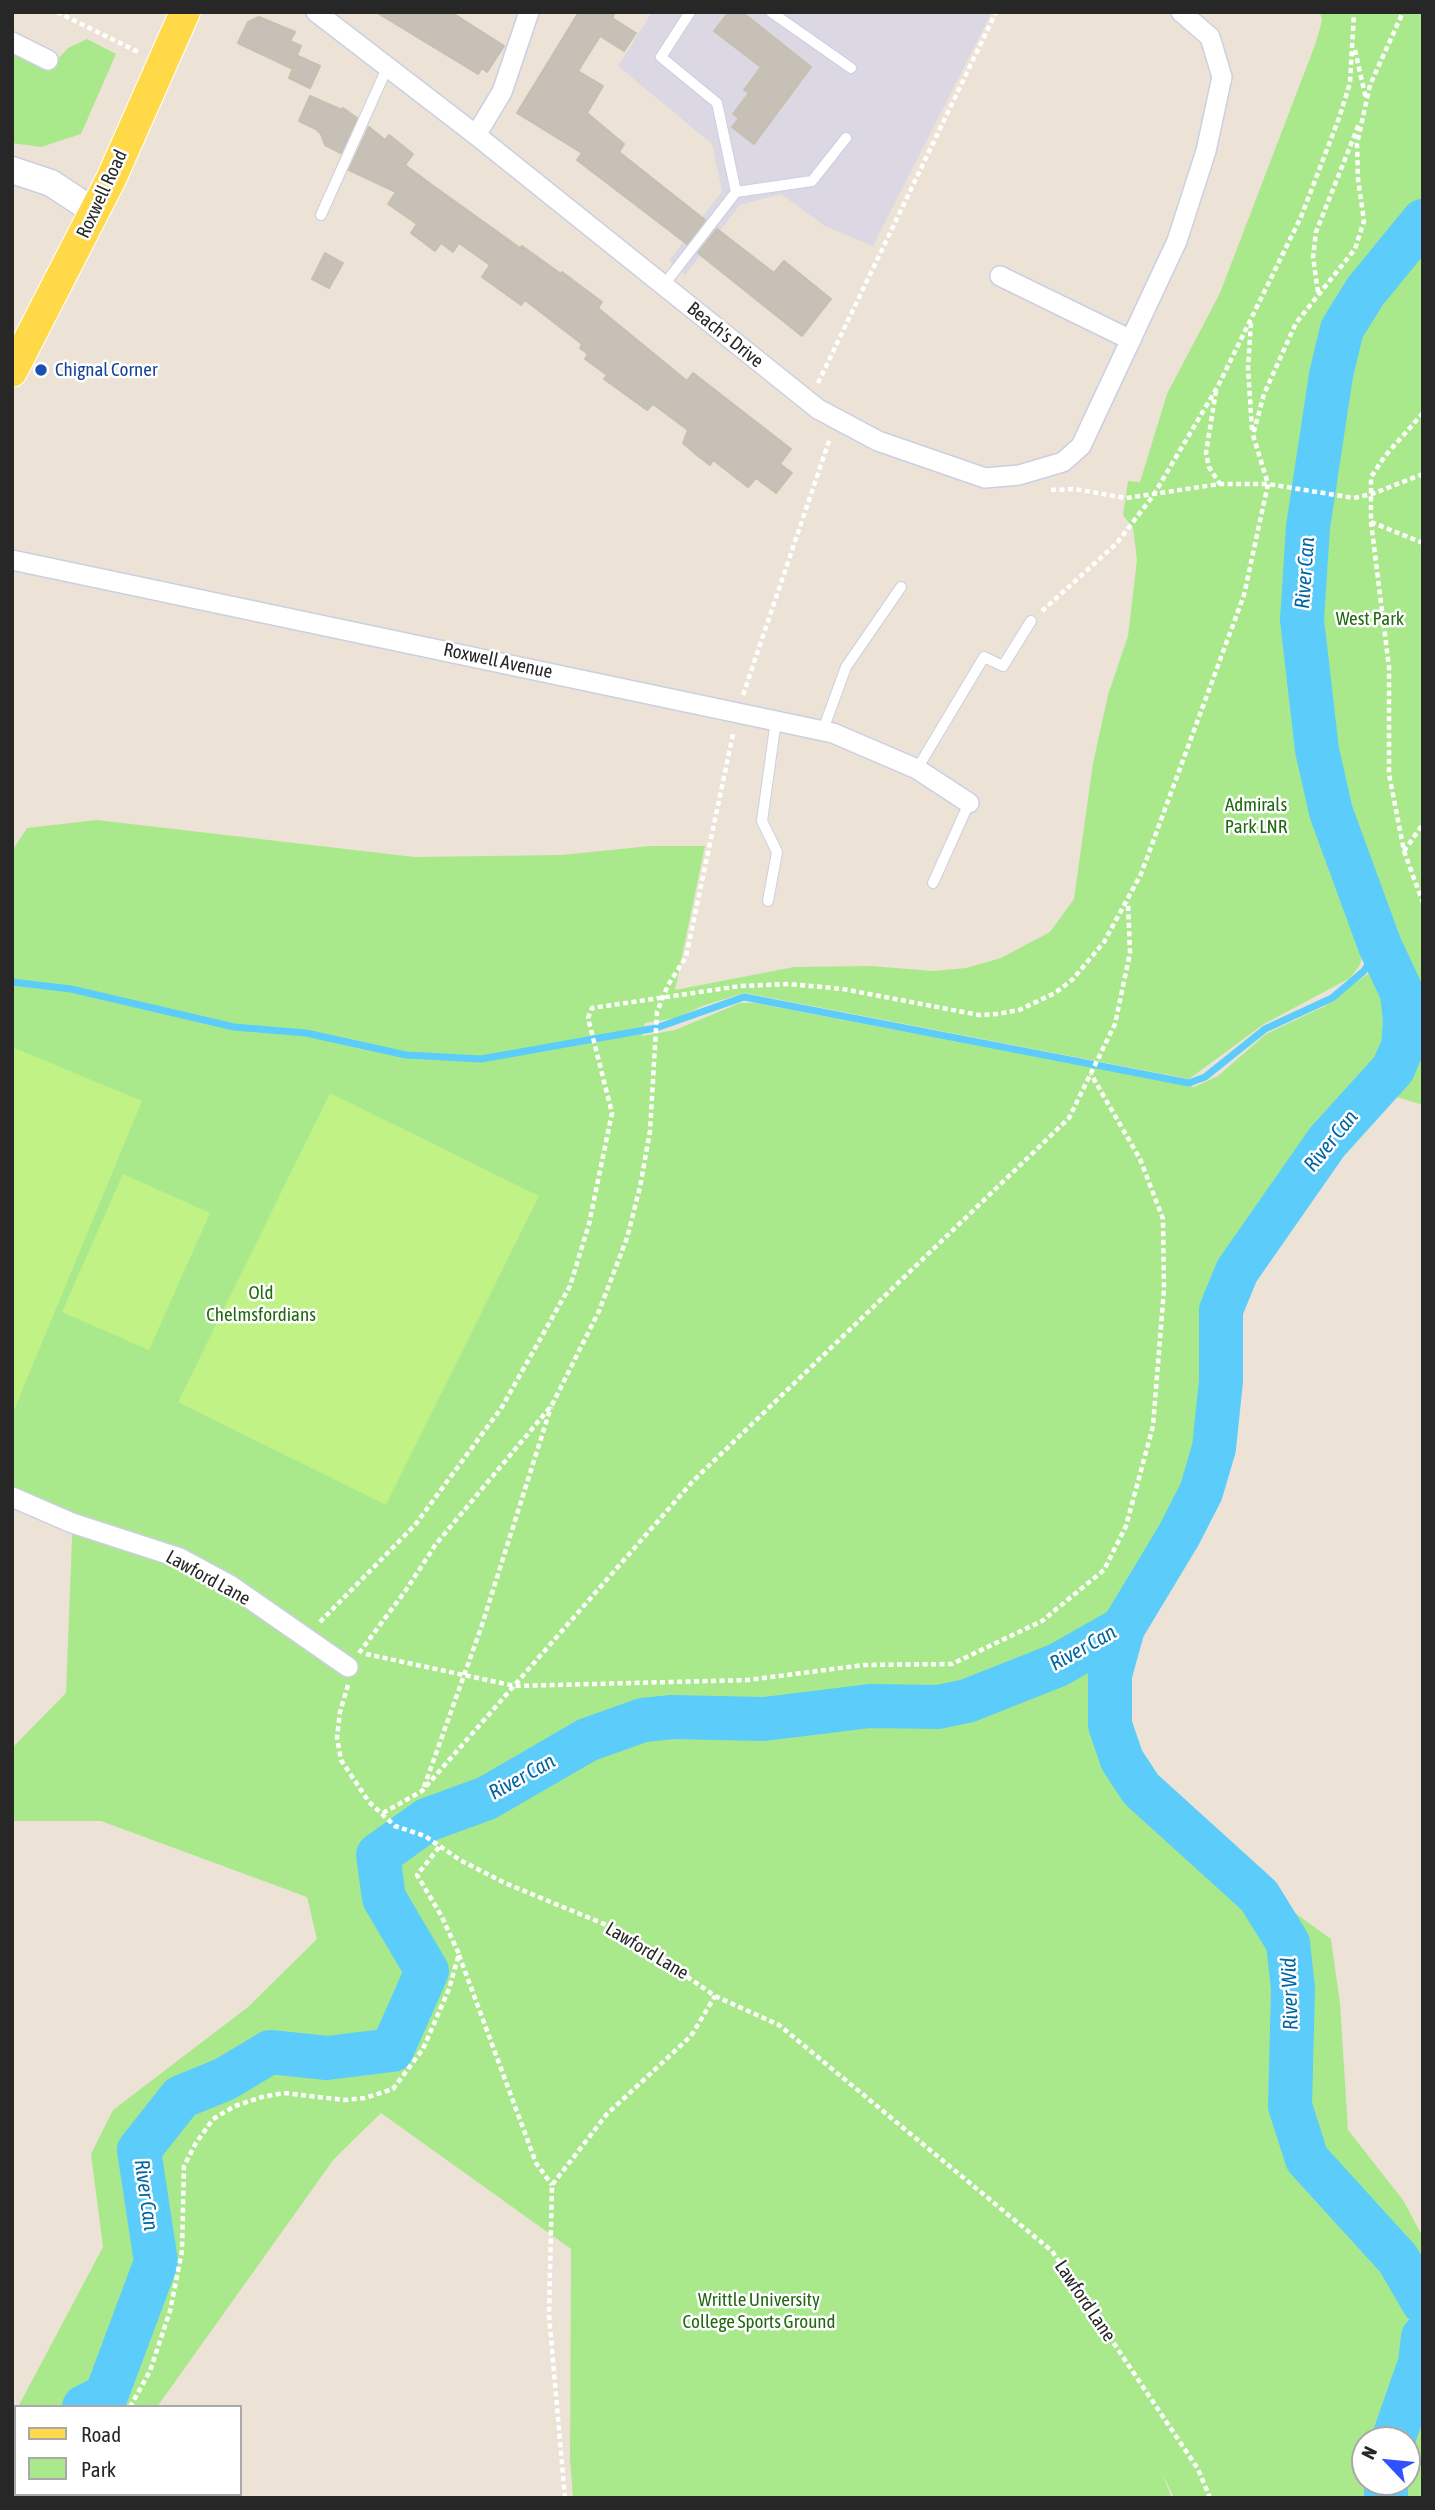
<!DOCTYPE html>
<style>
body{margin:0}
#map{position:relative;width:1435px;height:2510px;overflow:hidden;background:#ece3d6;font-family:"Asap Condensed",sans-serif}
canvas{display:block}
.frame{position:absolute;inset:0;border:14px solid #272727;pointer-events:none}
.legend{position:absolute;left:14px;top:2405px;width:228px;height:91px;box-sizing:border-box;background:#fff;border:2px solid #a9a9a9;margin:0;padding:9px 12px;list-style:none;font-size:21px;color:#272727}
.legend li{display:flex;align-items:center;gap:14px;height:35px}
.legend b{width:35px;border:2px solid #a9a9a9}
.north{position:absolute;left:1351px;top:2426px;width:70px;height:70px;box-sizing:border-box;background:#fff;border:2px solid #a9a9a9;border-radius:50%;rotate:296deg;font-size:19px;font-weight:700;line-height:28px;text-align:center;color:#272727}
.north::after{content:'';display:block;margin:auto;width:24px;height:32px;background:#3051ff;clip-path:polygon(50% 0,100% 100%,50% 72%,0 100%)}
</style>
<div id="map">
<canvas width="1435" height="2510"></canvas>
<div class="frame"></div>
<ul class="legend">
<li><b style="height:9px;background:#ffd948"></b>Road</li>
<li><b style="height:19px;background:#a9e98c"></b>Park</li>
</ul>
<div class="north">N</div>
</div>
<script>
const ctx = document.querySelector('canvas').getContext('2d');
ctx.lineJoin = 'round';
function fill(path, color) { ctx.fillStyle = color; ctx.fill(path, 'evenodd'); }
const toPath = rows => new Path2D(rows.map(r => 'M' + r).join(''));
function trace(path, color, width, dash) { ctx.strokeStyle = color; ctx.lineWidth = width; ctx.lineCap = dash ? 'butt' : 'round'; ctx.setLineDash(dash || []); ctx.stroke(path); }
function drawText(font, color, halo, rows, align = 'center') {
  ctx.font = font + ' "Asap Condensed",sans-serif'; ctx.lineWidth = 5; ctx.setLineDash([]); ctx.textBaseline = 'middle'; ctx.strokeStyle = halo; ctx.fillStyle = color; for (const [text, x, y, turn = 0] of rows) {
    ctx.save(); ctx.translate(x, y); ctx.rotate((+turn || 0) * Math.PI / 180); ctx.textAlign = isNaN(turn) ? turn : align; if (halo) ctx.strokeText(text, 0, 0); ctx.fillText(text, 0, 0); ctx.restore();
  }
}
fill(toPath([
 [652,12,992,12,873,246,825,226,781,194,740,205,685,275,669,261,722,191,712,144,618,66]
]), '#dbd8e3');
fill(toPath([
 [1320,12,1423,12,1423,1105,1393,1096,1334,1154,1296,1202,1257,1263,1238,1306,1234,1327,1234,1391,1228,1444,1215,1489,1196,1531,1132,1638,1119,1673,1121,1704,1132,1754,1145,1781,1262,1889,1331,1939,1340,2003,1348,2130,1403,2200,1423,2237,1423,2498,1174,2498,1161,2471,1172,2498,573,2498,570,2460,571,2249,381,2113,334,2159,157,2407,18,2407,103,2247,91,2154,113,2110,248,2007,317,1939,307,1897,101,1821,12,1821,12,1748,66,1693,73,1513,12,1488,12,851,27,828,97,820,414,857,562,855,650,846,705,846,675,990,794,967,870,966,934,971,966,968,1001,958,1050,932,1074,899,1093,763,1108,695,1128,636,1137,560,1133,528,1123,515,1128,481,1140,482,1167,394,1220,293,1315,45,1322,21],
 [1390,939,1417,995,1420,1037,1418,1055,1408,1078,1393,1095,1367,1075,1388,1046,1391,1031,1390,999,1377,970,1373,970,1325,1006,1266,1034,1218,1076,1194,1087,755,1003,740,1003,675,1030,642,1036,645,1023,677,1018,705,1005,745,993,1189,1079,1264,1024,1350,978,1360,965,1364,949],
 [1365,2440,1407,2440,1407,2482,1365,2482],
 [87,39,116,54,81,134,41,147,12,143,12,48,51,66,68,48],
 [16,2412,16,2494,94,2494,92,2498,12,2498,12,2418]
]), '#a9e98c');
fill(toPath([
 [12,1047,142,1101,12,1415],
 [330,1093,539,1196,386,1505,178,1402],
 [123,1174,210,1213,149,1350,62,1312]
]), '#c1f286');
trace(toPath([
 [12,982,71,989,234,1027,306,1033,406,1055,481,1059,656,1028,744,997,1189,1083,1205,1077,1265,1029,1332,998,1364,971,1380,946]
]), '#5cccfb', 7);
trace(toPath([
 [1123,1628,1110,1675,1110,1725,1122,1760,1141,1789,1259,1896,1288,1943,1293,1988,1290,2106,1307,2159,1398,2259,1423,2302],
 [84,2407,106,2396,156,2262,139,2150,181,2097,225,2079,270,2052,327,2058,392,2050,427,1971,384,1898,378,1855,427,1820,487,1798,587,1740,643,1720,672,1717,764,1719,870,1706,938,1707,967,1701,1058,1665,1123,1628,1179,1535,1201,1492,1214,1448,1221,1381,1221,1310,1237,1271,1327,1142,1393,1069,1403,1046,1405,1021,1402,993,1380,946,1331,812,1317,750,1302,620,1308,527,1331,375,1342,329,1365,292,1423,221],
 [1393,2440,1420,2363,1423,2337],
 [1386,2482,1386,2498],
 [12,2496,16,2478]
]), '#5cccfb', 44);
const building = toPath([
 [376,12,451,12,504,46,487,72,482,68,478,74,376,12],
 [579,12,615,12,612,18,636,33,624,51,600,36,578,71,603,86,587,113,624,144,619,152,705,220,687,244,577,160,582,153,517,113,579,12],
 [729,12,742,12,811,67,754,144,732,127,739,118,733,114,749,93,744,90,761,67,714,31,729,12],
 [259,17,295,32,290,41,301,46,291,68,238,43,248,22,259,17],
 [298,56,320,66,310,88,289,78,298,56],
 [310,96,342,110,343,108,357,118,341,153,325,145,321,134,316,129,299,121,310,96],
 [369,127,385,140,389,135,413,154,405,165,432,185,520,248,522,246,561,274,562,272,602,302,598,308,687,381,693,373,791,449,780,464,792,473,776,493,756,478,748,487,713,460,710,465,698,456,683,443,688,430,653,404,647,410,604,379,607,375,585,359,588,354,580,348,582,344,525,300,521,305,482,277,490,265,459,243,453,252,441,243,435,251,411,233,417,224,388,204,396,192,349,170,369,127],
 [717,229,774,273,784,261,831,299,802,336,698,253,717,229],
 [325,253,343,263,329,288,312,279,325,253]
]);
fill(building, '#c6c0b6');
trace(building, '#c7bfb0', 2);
const lane = toPath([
 [771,12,851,68],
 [736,192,812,181,846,138],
 [321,215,387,68],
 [663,286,736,192,717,103,661,57,690,12],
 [823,730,846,667,901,587],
 [917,769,984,657,1003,666,1031,621],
 [933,883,969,803],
 [768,901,777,852,762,821,776,720]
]);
const street = toPath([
 [316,12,476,135,818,409,878,441,985,478,1019,475,1063,462,1081,446,1177,241,1206,151,1222,77,1210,37,1181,12],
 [12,42,48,60],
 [476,135,502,92,529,12],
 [1000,276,1131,340],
 [12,560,833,733,917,769,969,803],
 [12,1497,72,1523,180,1558,230,1585,348,1667]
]);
const secondary = toPath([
 [12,170,51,183,95,212]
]);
const primary = toPath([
 [12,372,111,179,185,12]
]);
trace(lane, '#cbcfe2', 12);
trace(street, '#cbcfe2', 22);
trace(secondary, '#cbcfe2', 29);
trace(primary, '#fff', 32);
trace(toPath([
 [57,12,138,52],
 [1355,50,1366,99],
 [1318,292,1313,257,1316,232,1359,124],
 [1251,323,1248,368,1252,430],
 [818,383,996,12],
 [1216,391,1206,453,1209,467,1220,484],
 [1423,413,1385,456,1371,477,1371,522,1389,667,1389,774,1404,851,1423,824],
 [1051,490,1075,489,1126,498,1220,484,1268,484,1354,498,1372,494,1423,474],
 [1371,522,1423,543],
 [1042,611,1116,544,1153,496,1218,386,1301,217,1339,118,1350,83,1354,12],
 [743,695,830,438],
 [1404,851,1423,903],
 [320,1622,415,1525,502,1407,570,1286,589,1224,612,1113,588,1018,592,1008,740,986,789,984,843,989,979,1015,997,1014,1019,1010,1055,993,1072,980,1104,942,1141,874,1244,595,1268,484,1253,435,1264,394,1296,323,1355,249,1364,221,1358,179,1357,144,1370,85,1403,12],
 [359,1653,406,1590,436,1544,552,1405,599,1311,627,1238,640,1187,650,1131,657,1012,668,985,686,957,733,734],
 [366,1654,515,1686,748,1680,864,1665,952,1664,1042,1621,1104,1570,1126,1526,1153,1426,1164,1289,1163,1219,1140,1159,1091,1074],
 [348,1685,340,1712,337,1737,341,1760,369,1802,395,1826,425,1836,460,1860,505,1883,621,1931,715,1996,779,2025,1052,2251,1198,2469,1210,2498],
 [424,1787,481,1628,551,1407],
 [383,1813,422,1791,693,1481,1069,1118,1115,1024,1130,953,1128,902],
 [459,1955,536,2163,552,2185],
 [130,2407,150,2371,170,2311,182,2251,184,2166,196,2143,213,2119,235,2106,262,2097,284,2093,345,2100,365,2098,393,2089,423,2049,449,1989,459,1954,441,1915,417,1875,440,1846],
 [46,2498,49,2494],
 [565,2498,549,2315,552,2185,607,2114,691,2036,715,1996]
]), '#fff', 4.5, [5, 3.5]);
trace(lane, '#fff', 10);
trace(street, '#fff', 19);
trace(secondary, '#fff', 26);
trace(primary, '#ffd948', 30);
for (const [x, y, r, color] of [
 [41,370,7,"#1a4fb4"]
]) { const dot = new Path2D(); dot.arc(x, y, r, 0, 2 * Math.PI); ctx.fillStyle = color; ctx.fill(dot); trace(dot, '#fff', 2.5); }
drawText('19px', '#272727', '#fff', [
 ["Roxwell Road",102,194,-65],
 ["Beach's Drive",725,335,39],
 ["Roxwell Avenue",498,661,12],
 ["Lawford Lane",208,1578,29],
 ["Lawford Lane",647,1951,31],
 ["Lawford Lane",1085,2301,56]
]);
drawText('19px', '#164399', '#fff', [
 ["Chignal Corner",55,370]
], 'left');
drawText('19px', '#216911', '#fff', [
 ["West Park",1370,619],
 ["Admirals",1256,805],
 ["Park LNR",1256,827],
 ["Old",261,1293],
 ["Chelmsfordians",261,1315],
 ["Writtle University",759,2300],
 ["College Sports Ground",759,2322]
]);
drawText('italic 21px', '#0066a2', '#fff', [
 ["River Can",1305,573,-86],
 ["River Can",1331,1141,-51],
 ["River Can",1083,1648,-29],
 ["River Can",522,1777,-29],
 ["River Wid",1290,1994,-92],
 ["River Can",146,2195,82]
]);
</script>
